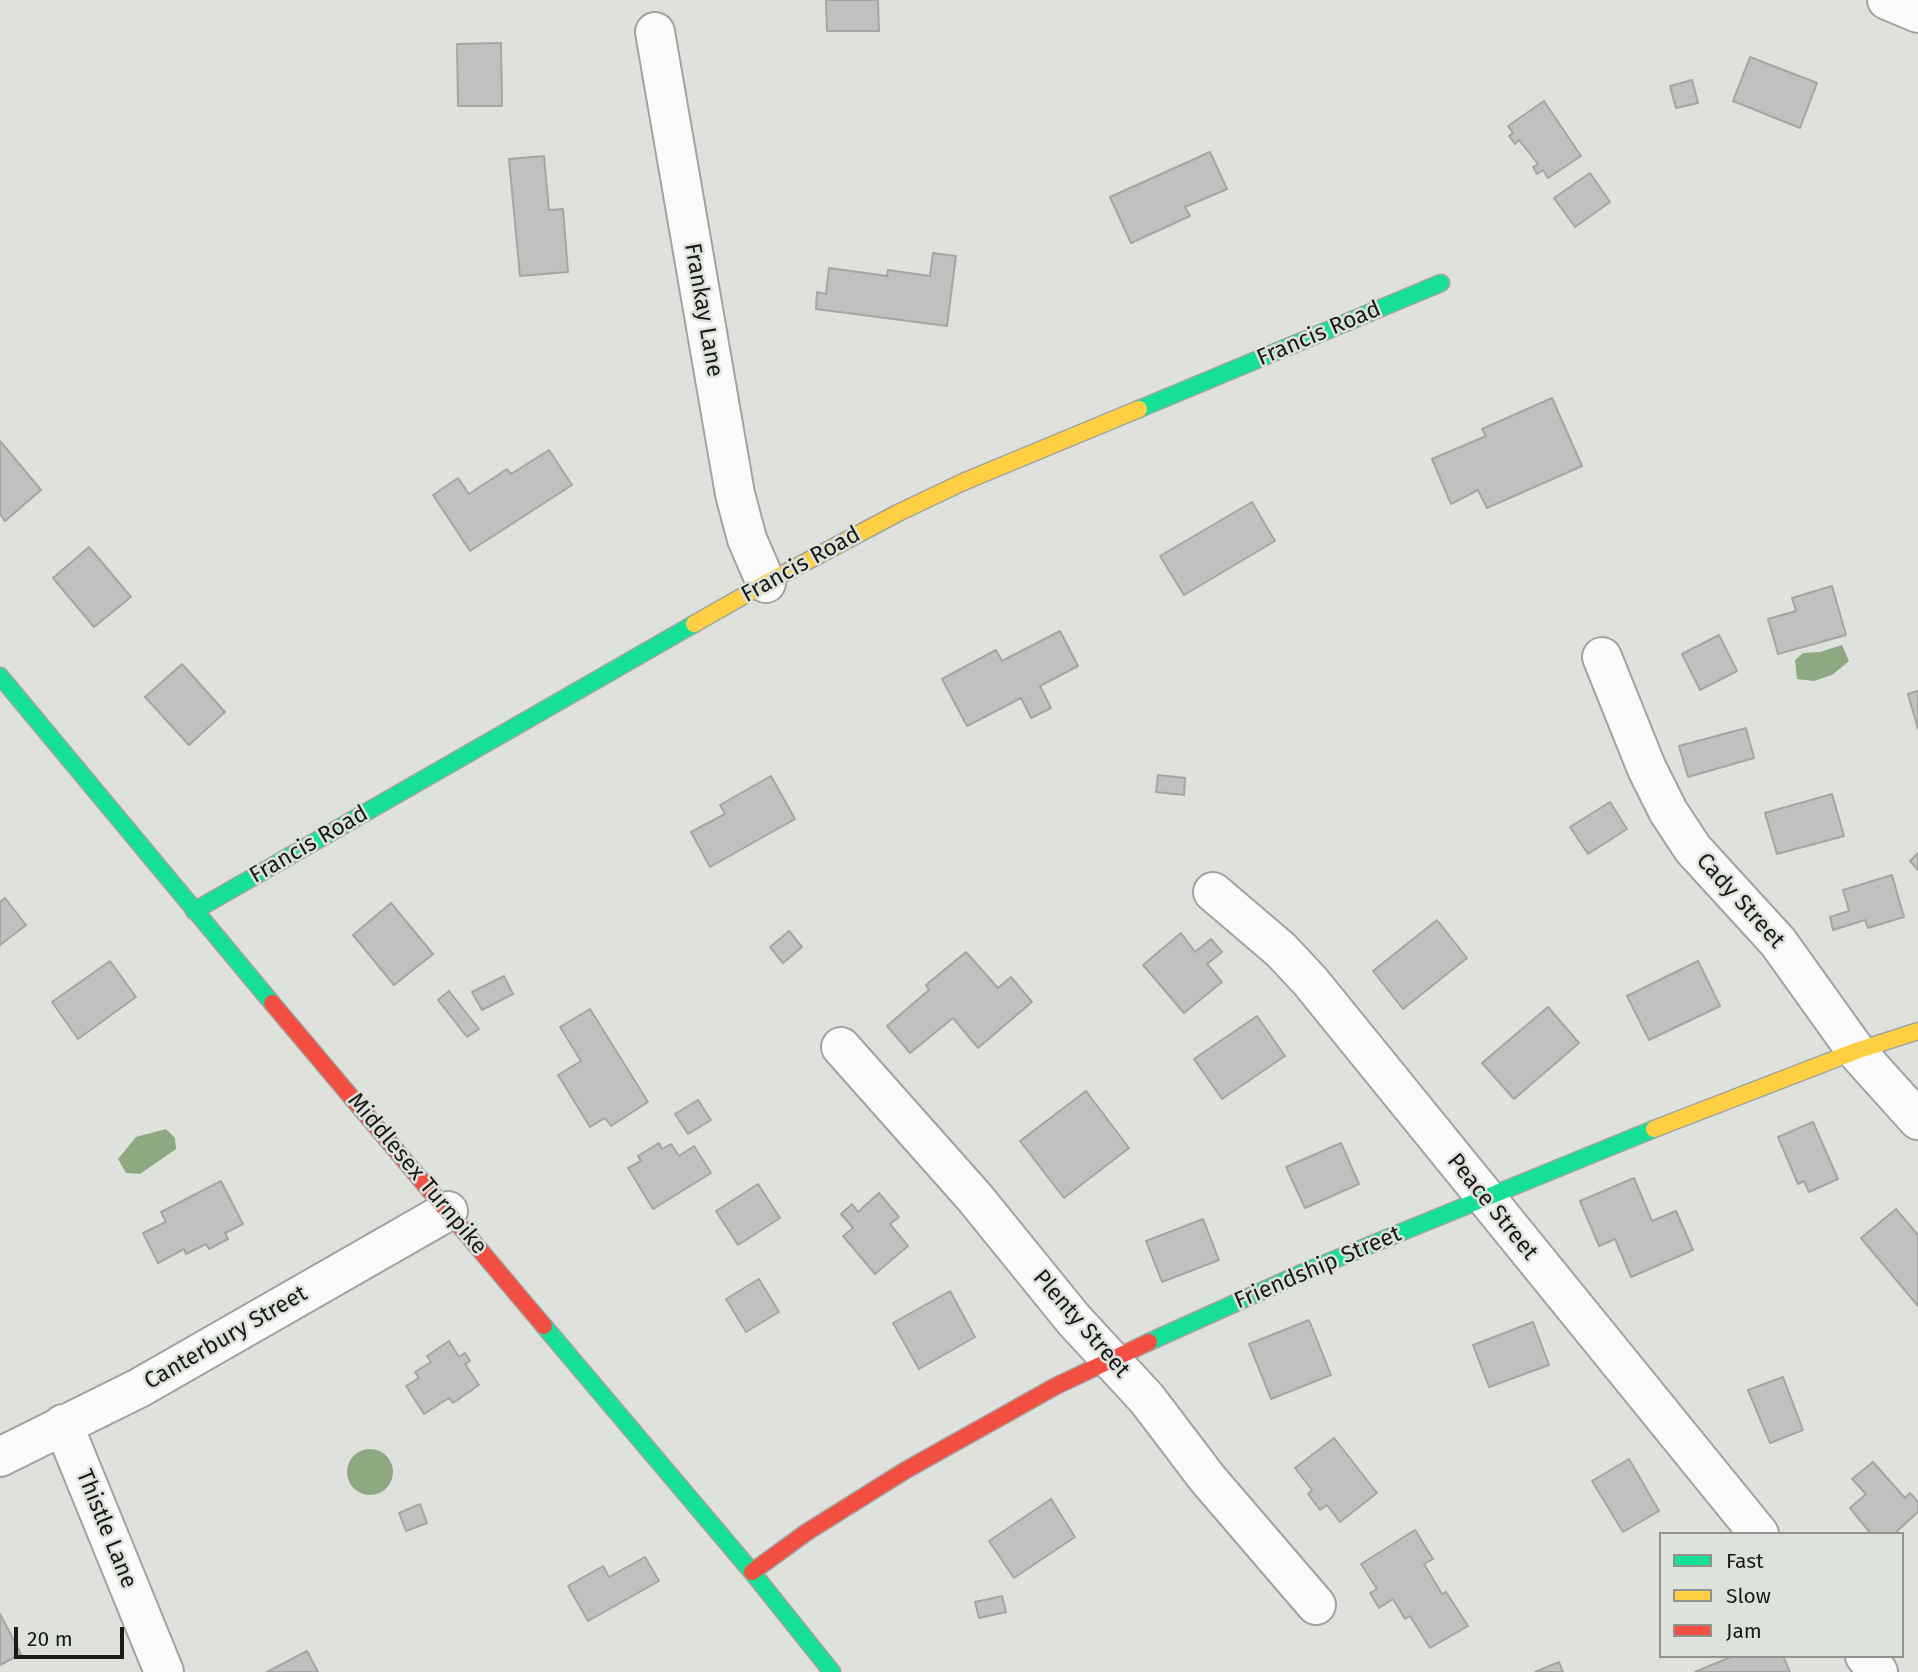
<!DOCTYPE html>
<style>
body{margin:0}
#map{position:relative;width:1918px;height:1672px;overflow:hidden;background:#dee1dc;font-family:"Fira Sans",sans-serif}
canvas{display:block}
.legend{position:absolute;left:1659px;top:1532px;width:245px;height:126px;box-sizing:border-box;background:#dde2db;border:2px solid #8f928d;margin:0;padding:9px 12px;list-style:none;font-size:21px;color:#191a18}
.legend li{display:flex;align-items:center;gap:14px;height:35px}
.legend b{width:35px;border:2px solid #8f928d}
.scale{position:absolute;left:14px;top:1627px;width:110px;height:32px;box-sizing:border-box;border:4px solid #191a18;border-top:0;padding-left:9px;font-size:21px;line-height:24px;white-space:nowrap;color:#191a18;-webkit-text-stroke:5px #dde2db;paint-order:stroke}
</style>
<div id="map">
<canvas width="1918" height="1672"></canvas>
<ul class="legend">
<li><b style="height:9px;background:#16e098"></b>Fast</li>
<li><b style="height:9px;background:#ffcf43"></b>Slow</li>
<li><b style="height:9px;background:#f24e42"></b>Jam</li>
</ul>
<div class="scale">20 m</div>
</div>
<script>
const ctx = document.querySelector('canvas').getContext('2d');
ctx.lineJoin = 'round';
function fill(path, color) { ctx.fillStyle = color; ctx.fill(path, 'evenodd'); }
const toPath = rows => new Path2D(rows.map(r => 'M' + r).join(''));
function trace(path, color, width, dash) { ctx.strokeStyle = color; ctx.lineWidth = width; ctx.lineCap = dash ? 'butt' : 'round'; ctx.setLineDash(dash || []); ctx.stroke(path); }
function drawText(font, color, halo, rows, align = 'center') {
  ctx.font = font + ' "Fira Sans",sans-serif'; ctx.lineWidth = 5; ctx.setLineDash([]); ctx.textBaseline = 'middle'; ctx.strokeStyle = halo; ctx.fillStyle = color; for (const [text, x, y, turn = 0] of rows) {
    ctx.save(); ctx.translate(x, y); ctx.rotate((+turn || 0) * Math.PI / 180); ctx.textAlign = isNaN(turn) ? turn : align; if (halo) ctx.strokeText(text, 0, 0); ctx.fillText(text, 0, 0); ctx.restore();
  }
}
fill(toPath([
 [1842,645,1849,661,1832,675,1814,681,1797,679,1795,660,1803,653,1820,652],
 [166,1129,175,1138,176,1149,140,1174,126,1173,118,1159,136,1137],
 '347 1472a23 23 0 1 1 46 0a23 23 0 1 1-46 0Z'
]), '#8ea882');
const building = toPath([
 [826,0,878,0,879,31,827,31,826,0],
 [501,43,502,106,458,106,457,44,501,43],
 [1750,57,1817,83,1800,128,1733,101,1750,57],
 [1692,80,1698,103,1676,108,1670,86,1692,80],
 [1544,101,1581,156,1548,178,1543,170,1537,174,1533,167,1538,164,1519,140,1515,144,1509,136,1513,133,1508,126,1544,101],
 [1210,152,1227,189,1185,207,1190,216,1131,243,1110,197,1210,152],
 [544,156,549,210,563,209,568,272,520,276,509,159,544,156],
 [1590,173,1610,202,1575,227,1554,198,1590,173],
 [933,253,956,256,947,326,816,309,817,292,826,294,829,268,887,276,888,270,930,276,933,253],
 [1552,398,1582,466,1487,508,1478,490,1451,504,1432,459,1486,436,1482,429,1552,398],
 [0,441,41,490,5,521,0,514,0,441],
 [549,450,572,485,470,551,433,495,458,478,469,494,507,469,511,474,549,450],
 [1252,502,1275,541,1184,595,1160,556,1252,502],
 [89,547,131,597,94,627,53,578,89,547],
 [1832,586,1846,635,1778,654,1768,619,1796,611,1792,598,1832,586],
 [1060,631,1078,666,1040,686,1051,708,1031,718,1021,698,967,726,942,679,996,650,1002,661,1060,631],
 [1719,635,1737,671,1700,690,1682,654,1719,635],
 [182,664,225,712,189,745,145,697,182,664],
 [1918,691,1918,729,1908,694,1918,691],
 [1746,728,1754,758,1688,777,1679,746,1746,728],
 [1158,775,1185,778,1184,795,1156,792,1158,775],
 [771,776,795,819,710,867,691,832,725,814,720,805,771,776],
 [1832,794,1844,836,1777,854,1765,813,1832,794],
 [1610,802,1627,829,1588,854,1570,827,1610,802],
 [1918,853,1918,870,1910,861,1918,853],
 [1892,875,1904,917,1868,928,1865,920,1833,930,1830,917,1849,911,1843,890,1892,875],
 [5,898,26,925,0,945,0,902,5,898],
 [391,903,433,954,394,985,353,935,391,903],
 [1437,920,1467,958,1403,1009,1373,971,1437,920],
 [789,931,802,947,783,963,770,947,789,931],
 [1181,933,1195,952,1211,939,1222,952,1207,964,1222,982,1184,1013,1143,965,1181,933],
 [966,952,998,988,1011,977,1032,1002,978,1048,953,1018,910,1053,887,1026,929,990,926,985,966,952],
 [110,961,136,997,78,1039,52,1002,110,961],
 [1698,961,1720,1006,1649,1040,1627,996,1698,961],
 [504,976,513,994,482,1010,472,992,504,976],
 [449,991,479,1029,467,1037,438,1000,449,991],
 [1548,1007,1579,1043,1514,1099,1482,1063,1548,1007],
 [590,1009,648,1102,611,1126,605,1118,590,1127,558,1075,581,1061,560,1027,590,1009],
 [1257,1016,1285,1056,1222,1099,1194,1059,1257,1016],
 [1086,1091,1129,1148,1064,1198,1020,1141,1086,1091],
 [698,1100,711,1120,688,1134,675,1114,698,1100],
 [1813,1122,1838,1179,1809,1192,1804,1181,1798,1184,1778,1137,1813,1122],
 [659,1143,662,1149,671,1144,679,1156,694,1146,711,1173,653,1209,628,1168,641,1161,638,1156,659,1143],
 [1341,1143,1359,1184,1305,1208,1286,1167,1341,1143],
 [1634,1178,1652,1221,1676,1211,1693,1250,1631,1277,1615,1239,1599,1246,1580,1201,1634,1178],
 [221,1181,243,1224,225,1233,228,1239,209,1249,206,1244,186,1254,184,1249,158,1263,143,1233,166,1222,161,1212,221,1181],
 [758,1184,780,1218,738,1245,716,1211,758,1184],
 [879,1193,899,1217,890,1224,908,1246,875,1274,843,1236,853,1228,841,1214,852,1204,858,1212,879,1193],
 [1896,1209,1918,1235,1918,1306,1861,1238,1896,1209],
 [1203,1219,1219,1260,1162,1282,1146,1241,1203,1219],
 [759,1279,779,1312,746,1332,726,1299,759,1279],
 [950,1291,975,1337,919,1369,893,1323,950,1291],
 [1309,1320,1331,1375,1271,1399,1249,1344,1309,1320],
 [1533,1322,1549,1365,1489,1387,1473,1345,1533,1322],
 [449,1341,459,1357,465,1353,470,1361,465,1364,479,1385,453,1403,449,1398,424,1414,406,1386,419,1378,415,1372,431,1362,427,1356,449,1341],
 [1783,1377,1803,1430,1770,1443,1748,1390,1783,1377],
 [1334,1438,1377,1493,1340,1522,1327,1505,1320,1510,1308,1494,1312,1490,1295,1468,1334,1438],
 [1629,1459,1659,1511,1623,1532,1592,1481,1629,1459],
 [1873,1462,1905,1498,1910,1493,1918,1502,1918,1512,1894,1534,1871,1534,1850,1508,1866,1494,1852,1479,1873,1462],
 [1051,1499,1075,1537,1014,1578,989,1541,1051,1499],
 [420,1504,427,1523,406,1531,399,1513,420,1504],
 [1415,1530,1433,1559,1424,1564,1442,1594,1446,1592,1468,1626,1430,1648,1410,1616,1405,1619,1393,1599,1379,1608,1370,1593,1377,1589,1361,1564,1415,1530],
 [645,1557,659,1581,588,1621,568,1586,603,1566,609,1577,645,1557],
 [1002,1596,1006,1612,979,1618,975,1602,1002,1596],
 [0,1614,21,1654,0,1665,0,1614],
 [307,1651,318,1672,267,1672,307,1651],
 [1733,1656,1783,1656,1790,1672,1695,1672,1733,1656],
 [1559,1662,1563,1672,1535,1672,1559,1662]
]);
fill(building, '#bfc1be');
trace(building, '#a4a6a3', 2);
const street = toPath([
 [1887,0,1918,13],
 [655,32,735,494,747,539,766,583],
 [1602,657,1647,769,1668,811,1693,849,1778,942,1856,1051,1918,1120],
 [1213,892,1281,950,1310,981,1759,1534],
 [841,1047,975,1198,1074,1320,1147,1399,1207,1478,1316,1605],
 [63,1424,164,1672],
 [0,1457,139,1388,448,1211],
 [1865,1656,1878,1672]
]);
const fast = toPath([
 [1139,409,1441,283],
 [0,676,272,1003],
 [194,911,694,624],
 [544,1326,752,1572,832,1672],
 [1149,1342,1304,1272,1654,1129]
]);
const slow = toPath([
 [694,624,766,583,898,513,963,482,1139,409],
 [1654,1129,1856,1051,1918,1031]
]);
const jam = toPath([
 [272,1003,544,1326],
 [752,1572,807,1532,906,1470,1056,1386,1149,1342]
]);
trace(street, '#a2a3a0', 42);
trace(fast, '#a2a3a0', 19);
trace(slow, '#a2a3a0', 19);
trace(jam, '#a2a3a0', 19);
trace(street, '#fafafa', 38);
trace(fast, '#16e098', 16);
trace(slow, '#ffcf43', 16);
trace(jam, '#f24e42', 16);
drawText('23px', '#191a18', '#dde2db', [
 ["Frankay Lane",703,310,80],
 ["Francis Road",1319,334,-23],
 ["Francis Road",801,565,-29],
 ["Francis Road",309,845,-30],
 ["Cady Street",1740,901,48],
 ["Middlesex Turnpike",417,1174,50],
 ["Peace Street",1492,1207,51],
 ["Friendship Street",1318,1268,-23],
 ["Plenty Street",1081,1324,49],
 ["Canterbury Street",226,1338,-30],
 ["Thistle Lane",106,1529,68]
]);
</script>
